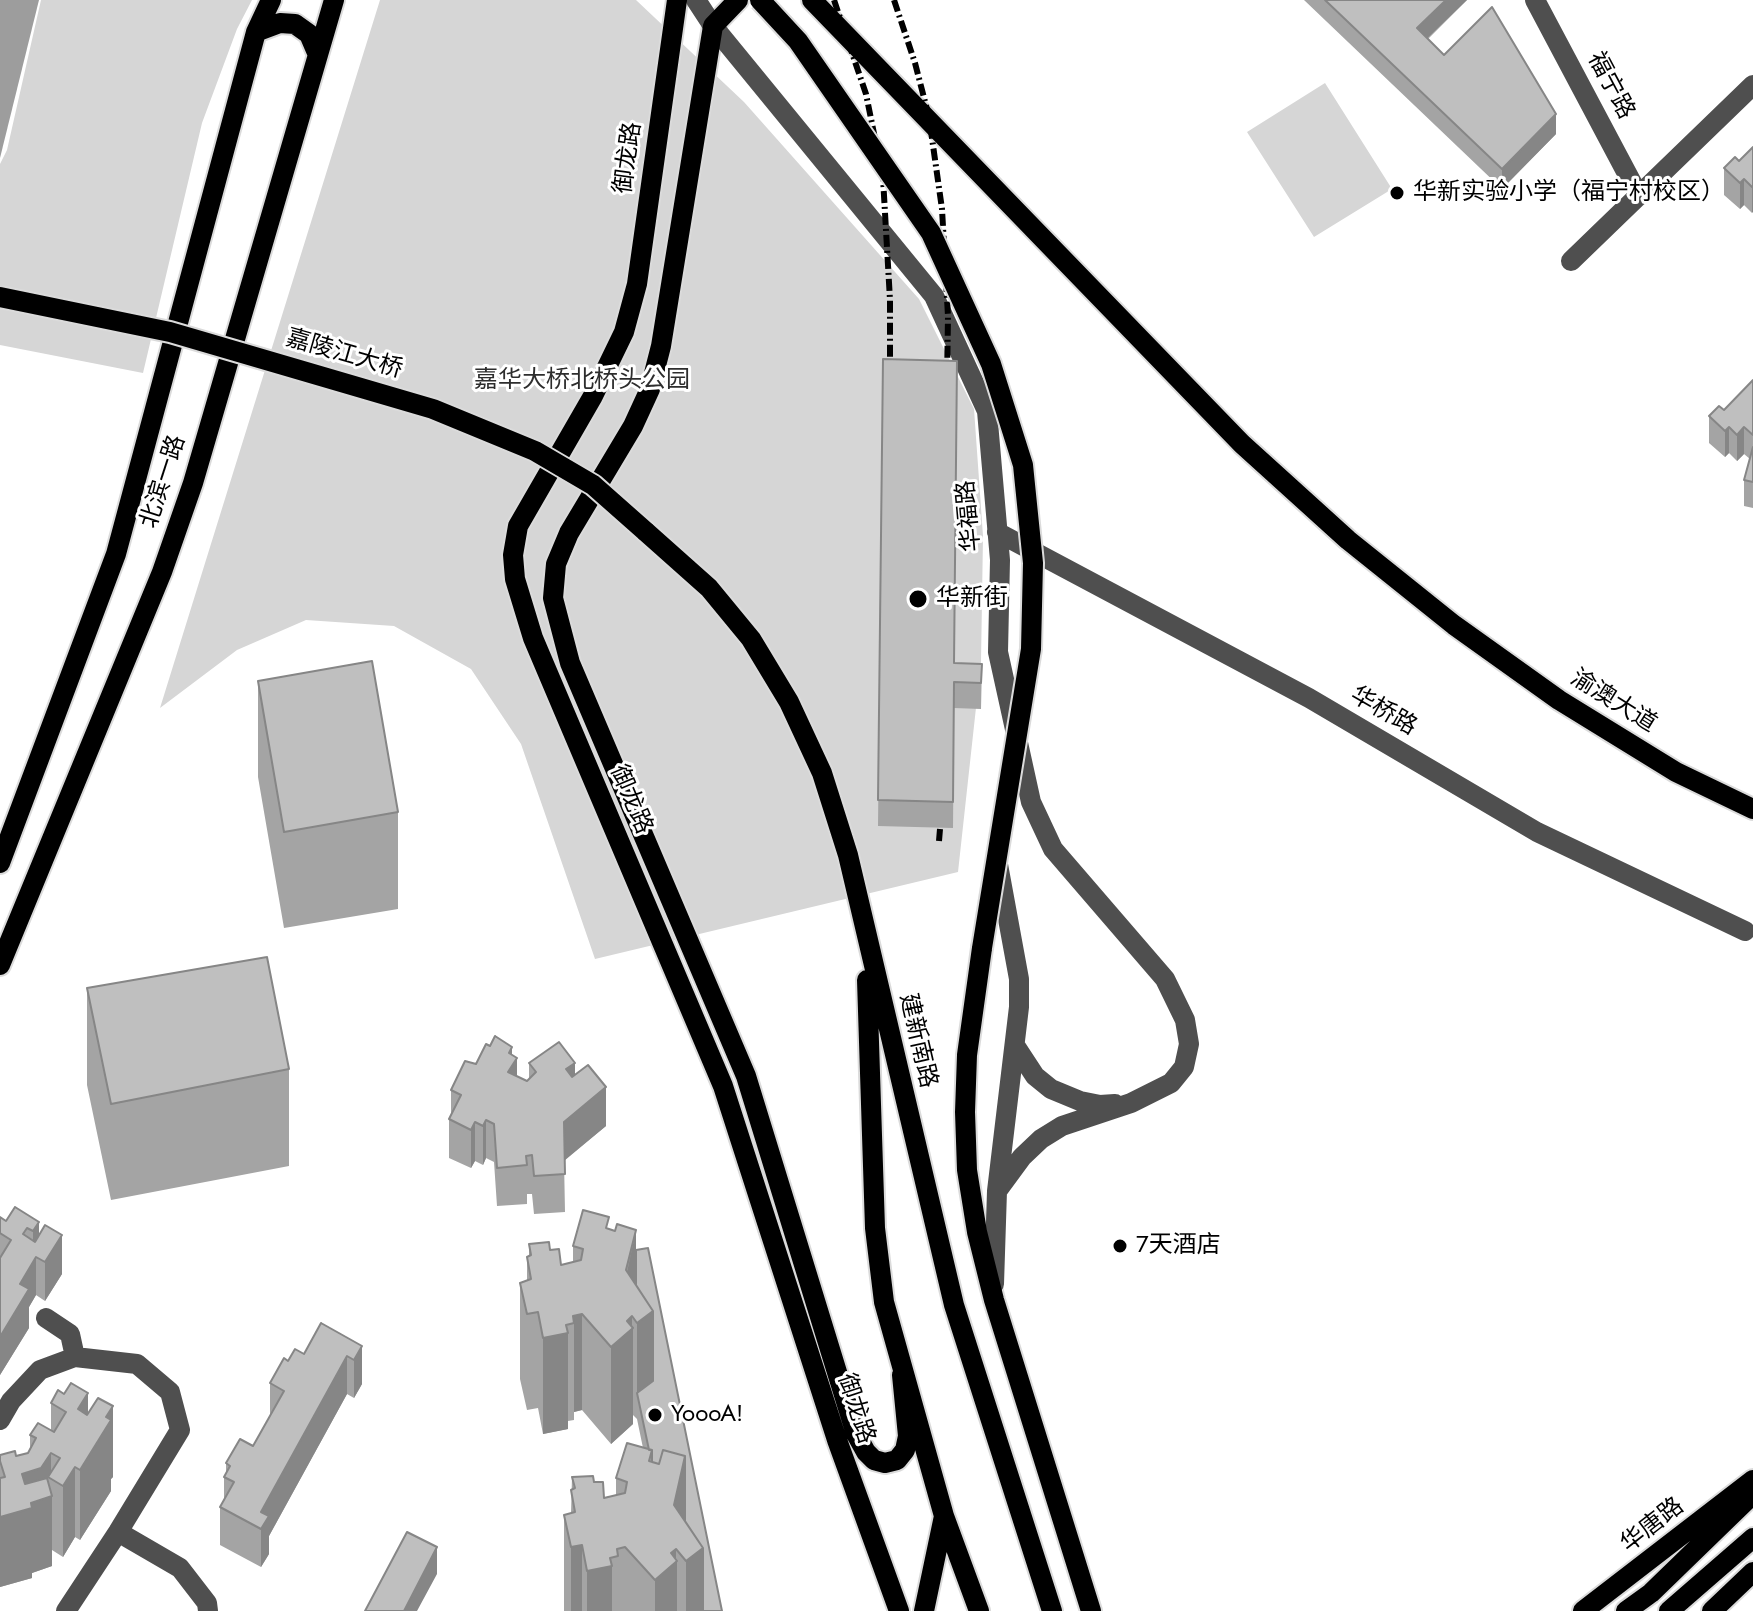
<!DOCTYPE html>
<meta charset="utf-8">
<style>
body{margin:0}
canvas{display:block;background:#fff}
</style>
<canvas width="1753" height="1611"></canvas>
<script>
const ctx = document.querySelector('canvas').getContext('2d');
ctx.lineJoin = 'round';
function fill(path, color) { ctx.fillStyle = color; ctx.fill(path, 'evenodd'); }
const toPath = rows => new Path2D(rows.map(r => 'M' + r).join(''));
function trace(path, color, width, dash) { ctx.strokeStyle = color; ctx.lineWidth = width; ctx.lineCap = dash ? 'butt' : 'round'; ctx.setLineDash(dash || []); ctx.stroke(path); }
function drawText(font, color, halo, rows, align = 'center') {
  ctx.font = font + ' Jost,"Noto Sans SC",sans-serif'; ctx.lineWidth = 6; ctx.setLineDash([]); ctx.textBaseline = 'middle'; ctx.strokeStyle = halo; ctx.fillStyle = color; for (const [text, x, y, turn = 0] of rows) {
    ctx.save(); ctx.translate(x, y); ctx.rotate((+turn || 0) * Math.PI / 180); ctx.textAlign = isNaN(turn) ? turn : align; if (halo) ctx.strokeText(text, 0, 0); ctx.fillText(text, 0, 0); ctx.restore();
  }
}
fill(toPath([
 [41,0,252,0,237,29,202,123,143,373,0,345,0,164,7,150],
 [380,0,636,0,744,102,919,299,974,409,983,536,981,662,958,872,595,959,521,744,471,669,394,626,306,620,237,650,160,708],
 [1325,83,1392,189,1314,237,1247,132]
]), '#d6d6d6');
fill(toPath([
 [0,0,39,0,0,158]
]), '#9d9d9d');
const major = toPath([
 [677,0,637,284,624,332,593,396,518,526,513,555,515,579,533,638,723,1086,837,1440,899,1611],
 [738,0,713,26,661,346,650,389,633,426,569,533,556,564,553,598,570,663,746,1076,856,1434,866,1452,874,1460,885,1463,897,1460,905,1450,908,1436,902,1375],
 [812,0,1242,444,1348,540,1454,625,1559,700,1676,772,1753,809],
 [256,32,280,23,295,24,309,34,318,55],
 [645,531,709,588,751,639,789,702,822,773,848,855,954,1305,1052,1611],
 [0,863,116,554,256,32,271,0],
 [982,948,967,1055,965,1112,967,1170,977,1232,994,1300,1091,1611],
 [0,965,162,572,193,483,334,0],
 [867,980,875,1228,884,1302,944,1516,979,1611],
 [924,1611,944,1516],
 [1583,1611,1753,1480],
 [1626,1611,1651,1593,1753,1494],
 [1669,1611,1753,1538],
 [1712,1611,1753,1572]
]);
trace(major, '#dbdbdb', 24);
trace(toPath([
 [696,0,713,26,934,296,987,411,1000,560,998,652,1031,802,1053,849,1165,979,1185,1020,1189,1044,1184,1067,1171,1083,1131,1103,1062,1126,1041,1139,1022,1157,997,1191],
 [1535,0,1639,196],
 [1571,261,1753,85],
 [997,532,1309,698,1537,832,1745,931],
 [1016,1047,1035,1076,1051,1089,1080,1101,1100,1105,1115,1104],
 [994,1284,997,1191,1019,1007,1019,979,997,859],
 [46,1318,70,1334,75,1357],
 [0,1420,11,1401,40,1370,75,1357,137,1364,170,1392,180,1430,118,1532,66,1611],
 [118,1532,180,1568,207,1603,208,1611]
]), '#4f4f4f', 20);
trace(major, '#000', 20);
trace(toPath([
 [834,0,866,94,883,178,890,300,890,383],
 [894,0,915,63,929,117,942,209,948,316,947,381],
 [939,841,942,805]
]), '#000', 6, [12, 4, 2, 4]);
const majorBridge = toPath([
 [760,0,798,41,931,233,991,364,1023,465,1033,563,1031,649,982,948],
 [0,297,170,332,433,409,535,451,593,485,645,531]
]);
trace(majorBridge, '#dbdbdb', 24, []);
trace(majorBridge, '#000', 20);
fill(toPath([
 [1304,0,1467,0,1428,39,1444,55,1556,134,1502,189],
 [1753,147,1752,213,1744,205,1740,209,1724,195,1724,168,1739,161],
 [883,359,954,663,982,664,981,709,954,708,953,828,878,826],
 [1753,380,1753,508,1744,506,1744,480,1750,459,1744,454,1737,461,1729,453,1725,457,1709,443,1709,416,1724,410],
 [258,681,398,812,398,909,284,928,258,777],
 [87,988,289,1069,289,1166,111,1200,87,1085],
 [512,1055,517,1076,527,1081,529,1079,529,1063,575,1075,606,1126,564,1160,565,1212,534,1214,532,1194,527,1194,527,1204,497,1206,494,1162,486,1158,483,1165,475,1161,471,1168,449,1158,449,1119,451,1115,451,1090,476,1064],
 [15,1207,39,1234,62,1274,45,1301,36,1295,29,1307,29,1328,0,1375,0,1217,6,1221],
 [609,1229,636,1250,722,1611,564,1611,564,1515,571,1513,572,1477,594,1482,604,1498,616,1496,616,1478,643,1448,637,1419,633,1415,633,1424,611,1444,582,1410,574,1412,574,1420,568,1421,568,1429,543,1434,538,1408,527,1410,520,1379,520,1283,527,1280,527,1257,529,1256,529,1244,550,1250,561,1265,573,1262,573,1246],
 [362,1346,362,1384,354,1398,347,1394,269,1536,269,1554,261,1567,220,1545,220,1507,224,1499,224,1477,226,1473,226,1463,253,1446,270,1416,270,1383,288,1361],
 [51,1403,88,1414,113,1477,111,1479,111,1491,80,1540,75,1537,63,1557,52,1550,52,1566,32,1573,32,1578,0,1587,0,1455,16,1456,28,1453,30,1448,30,1435,51,1431]
]), '#a4a4a4');
fill(toPath([
 [1446,0,1467,0,1417,48,1417,28],
 [1556,114,1556,134,1502,189,1502,169],
 [1744,179,1744,205,1740,209,1740,183],
 [1753,186,1753,212,1752,213,1752,187],
 [1729,427,1729,453,1725,457,1725,431],
 [1744,427,1744,454,1737,461,1737,435],
 [512,1047,512,1064,517,1058,517,1096,508,1110,509,1053],
 [575,1063,575,1101,566,1069],
 [606,1087,606,1126,564,1161,564,1122],
 [486,1120,486,1158,483,1165,483,1126],
 [475,1122,475,1161,471,1168,471,1130],
 [39,1222,39,1259,36,1257,36,1295,29,1307,29,1328,0,1375,0,1337,20,1284,33,1262,33,1231],
 [636,1230,636,1321,632,1316,632,1329,633,1328,633,1424,611,1444,611,1347],
 [62,1235,62,1274,45,1301,45,1262],
 [653,1311,653,1407,637,1393,637,1323],
 [582,1314,582,1410,574,1412,574,1323,573,1316],
 [568,1333,568,1429,543,1434,543,1338],
 [362,1346,362,1384,354,1398,354,1360],
 [347,1356,347,1394,269,1536,269,1554,261,1567,261,1512],
 [88,1393,88,1458,106,1417,113,1406,113,1477,111,1479,111,1491,80,1540,80,1470,78,1409],
 [51,1453,51,1479,48,1477,48,1497,52,1496,52,1566,32,1573,32,1578,0,1587,0,1517,22,1474],
 [685,1456,685,1552,676,1549,676,1562,677,1561,677,1611,655,1611,655,1580,674,1505],
 [75,1467,75,1537,63,1557,63,1486],
 [582,1545,582,1611,571,1611,571,1547],
 [437,1547,437,1574,417,1611,404,1611],
 [703,1548,703,1611,686,1611,686,1561],
 [612,1566,612,1611,587,1611,587,1571]
]), '#868686');
const building = toPath([
 [1325,0,1446,0,1417,28,1444,55,1492,7,1556,114,1502,169,1325,0],
 [1753,147,1753,186,1752,187,1744,179,1740,183,1724,168,1735,157,1739,161,1753,147],
 [883,359,957,361,954,663,982,664,981,683,954,682,953,802,878,800,883,359],
 [1753,380,1753,435,1744,427,1737,435,1729,427,1725,431,1709,416,1719,406,1724,410,1753,380],
 [1753,447,1753,482,1744,480,1753,447],
 [372,661,398,812,284,832,258,681,372,661],
 [267,957,289,1069,111,1104,87,988,267,957],
 [495,1036,512,1047,509,1053,517,1058,508,1072,527,1081,536,1072,529,1063,559,1042,575,1063,566,1069,572,1077,588,1065,606,1087,564,1122,565,1174,534,1176,532,1155,526,1156,527,1165,497,1168,494,1124,486,1120,483,1126,475,1122,471,1130,449,1119,461,1095,451,1090,465,1061,476,1064,486,1044,490,1046,495,1036],
 [15,1207,39,1222,33,1231,27,1228,23,1234,35,1242,45,1225,62,1235,45,1262,36,1257,20,1284,29,1289,0,1337,0,1258,11,1240,0,1233,0,1217,6,1221,15,1207],
 [583,1210,609,1217,606,1228,615,1231,617,1224,636,1230,626,1270,653,1311,637,1323,632,1316,627,1321,633,1328,611,1347,582,1314,573,1316,574,1323,566,1325,568,1333,543,1338,538,1312,527,1314,520,1283,531,1279,527,1257,531,1255,529,1244,549,1242,550,1250,559,1249,561,1265,581,1260,583,1249,573,1246,583,1210],
 [648,1248,722,1611,703,1611,703,1548,685,1521,685,1456,663,1450,659,1464,652,1462,652,1450,649,1450,637,1393,653,1381,653,1311,636,1285,636,1250,648,1248],
 [321,1323,362,1346,354,1360,347,1356,261,1512,269,1516,261,1529,220,1507,234,1482,224,1477,230,1466,226,1463,240,1439,253,1446,284,1391,270,1383,284,1358,288,1361,295,1349,304,1354,321,1323],
 [71,1383,88,1393,78,1409,87,1415,98,1398,113,1406,106,1417,111,1420,80,1470,75,1467,63,1486,48,1477,60,1458,51,1453,41,1468,22,1474,25,1484,47,1478,52,1496,31,1503,32,1508,0,1517,0,1478,5,1477,0,1461,0,1455,15,1451,16,1456,28,1453,36,1438,30,1435,38,1423,54,1432,66,1412,51,1403,58,1390,64,1394,71,1383],
 [627,1443,652,1450,649,1461,659,1464,663,1450,685,1456,674,1505,703,1548,686,1561,676,1549,671,1553,677,1561,655,1580,625,1547,617,1549,618,1556,610,1558,612,1566,587,1571,582,1545,571,1547,564,1515,575,1512,571,1490,575,1488,572,1477,593,1476,594,1482,603,1482,604,1498,625,1493,627,1482,616,1478,627,1443],
 [407,1532,437,1547,404,1611,365,1611,407,1532]
]);
fill(building, '#bfbfbf');
trace(building, '#868686', 2);
for (const [x, y, r, color] of [
 [1397,193,8,"#000"],
 [918,599,10,"#000"],
 [1120,1246,8,"#000"],
 [655,1415,8,"#000"]
]) { const dot = new Path2D(); dot.arc(x, y, r, 0, 2 * Math.PI); ctx.fillStyle = color; ctx.fill(dot); trace(dot, '#fff', 3); }
drawText('24px', '#000', '#fff', [
 ["福宁路",1610,86,62],
 ["御龙路",629,158,-82],
 ["嘉陵江大桥",344,355,16],
 ["北滨一路",164,482,-72],
 ["华福路",970,516,-95],
 ["渝澳大道",1613,702,32],
 ["华桥路",1383,712,30],
 ["御龙路",630,800,67],
 ["建新南路",917,1041,77],
 ["御龙路",855,1409,72],
 ["华唐路",1653,1526,-38]
]);
drawText('24px', '#000', '#fff', [
 ["华新实验小学（福宁村校区）",1413,193],
 ["华新街",936,599],
 ["7天酒店",1136,1246],
 ["YoooA!",671,1415]
], 'left');
drawText('24px', '#2d2d2d', '#fff', [
 ["嘉华大桥北桥头公园",582,381]
]);
</script>
